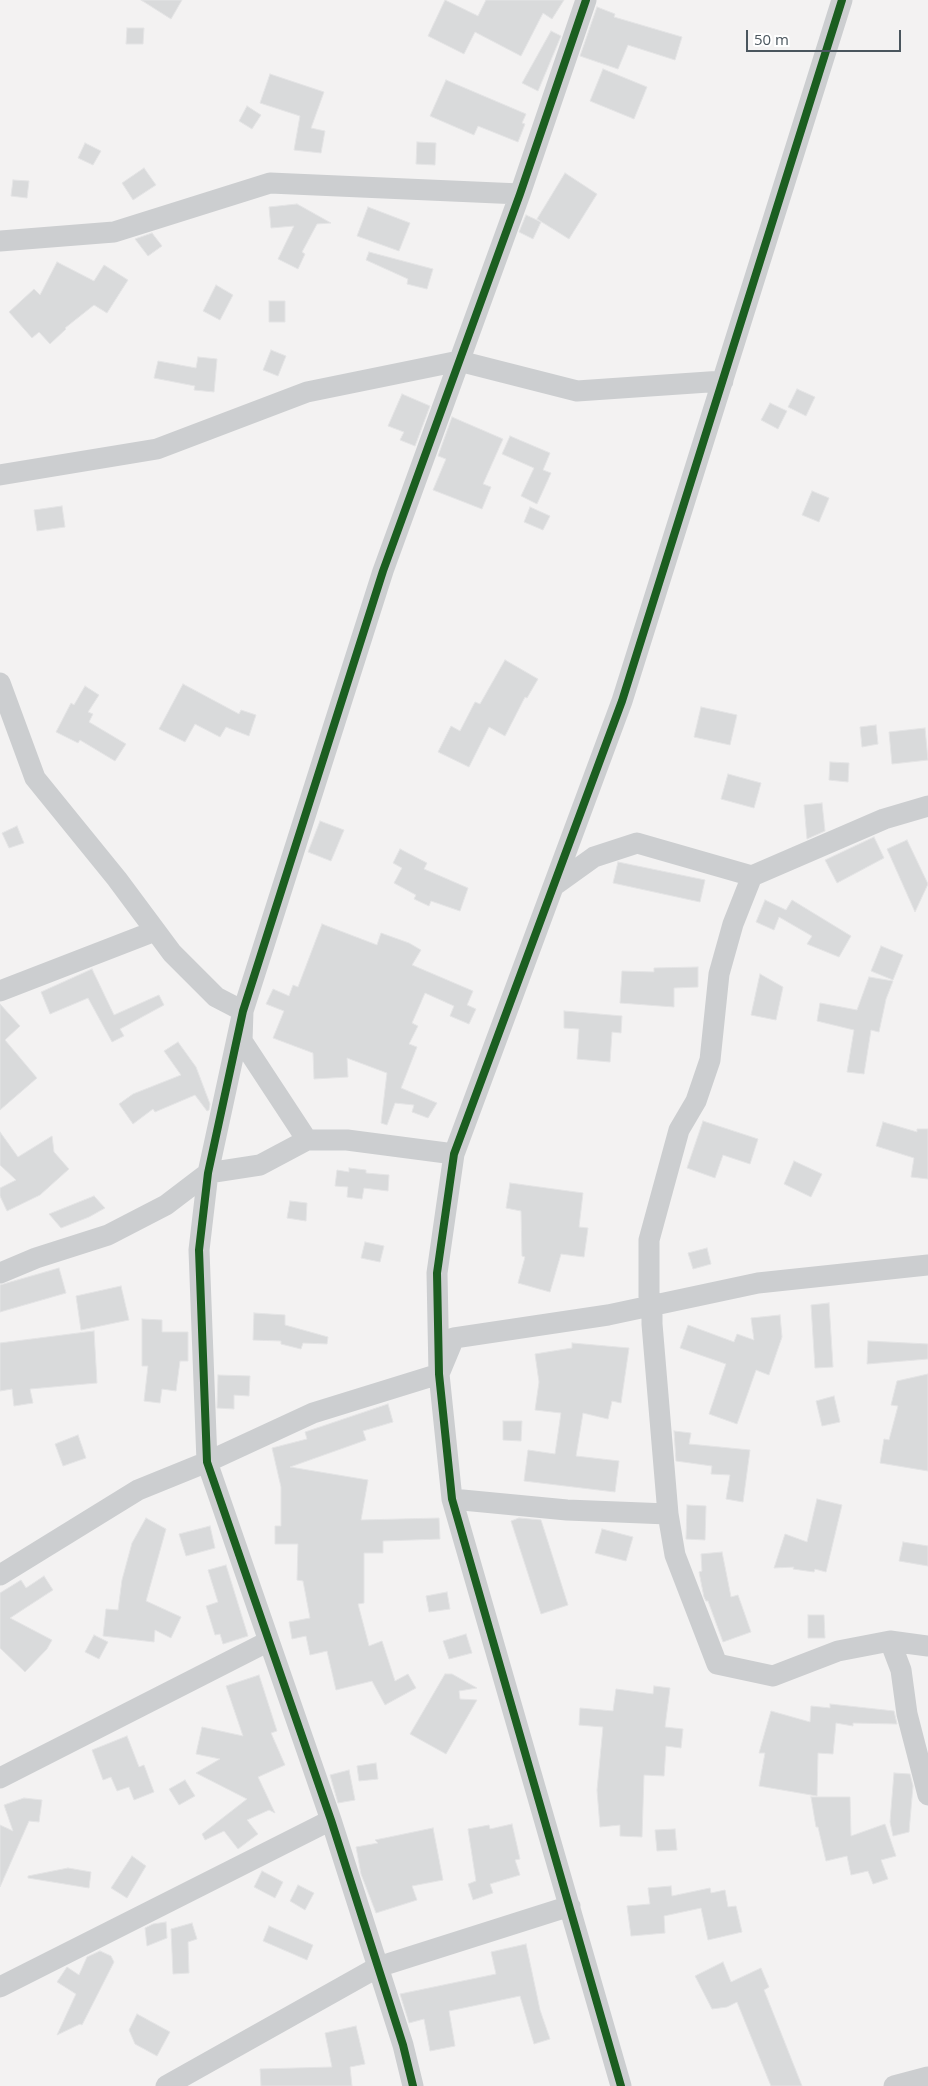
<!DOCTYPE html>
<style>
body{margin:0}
#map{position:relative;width:928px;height:2086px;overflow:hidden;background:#f3f2f2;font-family:"Open Sans",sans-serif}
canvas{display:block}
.scale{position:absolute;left:746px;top:30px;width:155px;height:22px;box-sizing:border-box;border:2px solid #4a565e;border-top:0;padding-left:6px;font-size:15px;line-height:18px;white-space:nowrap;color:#4a565e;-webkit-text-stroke:4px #fff;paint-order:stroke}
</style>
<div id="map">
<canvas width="928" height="2086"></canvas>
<div class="scale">50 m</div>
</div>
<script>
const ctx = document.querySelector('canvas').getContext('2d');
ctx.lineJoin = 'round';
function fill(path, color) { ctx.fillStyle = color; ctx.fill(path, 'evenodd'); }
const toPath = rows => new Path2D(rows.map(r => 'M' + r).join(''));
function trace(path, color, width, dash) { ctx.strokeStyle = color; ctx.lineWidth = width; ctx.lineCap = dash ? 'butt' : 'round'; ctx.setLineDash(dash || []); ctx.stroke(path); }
const building = toPath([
 [141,0,182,0,171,19,141,0],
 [445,0,478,16,486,0,564,0,552,19,543,13,521,56,475,32,464,54,428,36,445,0],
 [597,7,615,14,614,17,682,37,675,60,628,45,618,69,580,56,597,7],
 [127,28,144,28,143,44,126,44,127,28],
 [551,31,561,36,538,91,522,83,551,31],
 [603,69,647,87,634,119,590,101,603,69],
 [270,74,324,92,311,128,325,131,321,153,294,150,300,116,260,103,270,74],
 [446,80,526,114,522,123,525,124,518,142,478,126,474,135,430,116,446,80],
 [247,106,261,115,252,129,239,121,247,106],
 [417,142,436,143,435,165,416,164,417,142],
 [85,143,101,151,93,165,78,158,85,143],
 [144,168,156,185,133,200,122,183,144,168],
 [565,173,597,194,569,239,537,219,565,173],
 [13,180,29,181,27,198,11,196,13,180],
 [297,204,331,223,317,224,302,252,305,254,298,269,278,259,294,226,271,228,269,207,297,204],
 [368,207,410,223,399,251,357,236,368,207],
 [526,215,541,222,533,239,519,232,526,215],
 [152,233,162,246,148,256,135,239,152,233],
 [369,252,433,269,427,289,407,284,408,279,366,260,369,252],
 [57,262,94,281,104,265,128,280,107,313,94,305,65,328,66,329,50,344,39,332,32,338,9,312,34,289,40,295,57,262],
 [216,285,233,295,220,320,203,311,216,285],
 [269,301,285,301,285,322,269,322,269,301],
 [271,350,286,356,278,376,263,370,271,350],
 [198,357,217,359,214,392,194,390,195,386,154,378,158,361,196,368,198,357],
 [797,389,815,397,806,416,788,407,797,389],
 [402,394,430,406,415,446,400,440,404,432,388,426,402,394],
 [770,403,787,411,778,429,761,420,770,403],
 [452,417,503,439,483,484,491,487,482,509,433,490,446,459,438,456,452,417],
 [510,436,550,453,543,470,551,473,537,504,521,496,534,468,502,454,510,436],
 [812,491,829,498,819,522,802,515,812,491],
 [62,506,65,527,37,531,34,510,62,506],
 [530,507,550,516,543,530,524,522,530,507],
 [505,660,538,679,527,698,525,697,505,736,489,727,469,767,438,752,451,726,460,731,475,702,480,704,505,660],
 [183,684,239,714,241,710,256,715,249,736,226,727,220,737,195,724,185,742,159,729,183,684],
 [85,686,99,695,88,712,93,714,89,722,126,744,115,761,80,740,78,743,56,732,71,703,74,705,85,686],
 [701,707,737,715,730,745,694,737,701,707],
 [876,725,878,744,862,747,860,727,876,725],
 [925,728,928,760,892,764,889,732,925,728],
 [830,762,849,763,848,782,829,780,830,762],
 [728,774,761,783,754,808,721,799,728,774],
 [822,803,825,831,807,839,804,805,822,803],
 [320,821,344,830,331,861,308,852,320,821],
 [17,826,24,843,9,848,2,833,17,826],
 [874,837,884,858,837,883,825,860,874,837],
 [907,840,928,884,915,912,887,849,907,840],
 [400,849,427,863,424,869,468,888,460,911,431,901,429,906,414,899,416,895,394,883,402,868,393,863,400,849],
 [618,862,705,880,700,902,613,883,618,862],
 [765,900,786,910,792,900,851,936,839,957,807,944,812,936,779,917,774,930,756,922,765,900],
 [322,924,377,945,381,933,409,943,421,950,412,965,473,991,467,1005,476,1009,469,1024,450,1016,454,1006,425,993,412,1023,418,1026,409,1044,417,1047,401,1088,437,1103,428,1118,412,1112,414,1105,395,1103,387,1125,381,1123,387,1073,347,1058,348,1077,314,1079,313,1053,273,1038,284,1011,266,1004,273,989,289,996,293,985,298,987,322,924],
 [881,946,903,955,893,980,871,971,881,946],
 [698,967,698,987,674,988,674,1007,620,1003,622,971,654,972,654,968,698,967],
 [92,969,114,1015,159,995,164,1005,120,1029,124,1036,112,1042,88,998,50,1014,41,992,92,969],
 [760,974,783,987,776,1020,751,1015,760,974],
 [869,977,893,981,886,999,879,1032,871,1030,864,1074,847,1072,854,1030,817,1021,820,1003,857,1010,869,977],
 [0,1004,20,1026,5,1040,37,1078,0,1110,0,1004],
 [564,1011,622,1016,621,1033,612,1032,610,1062,577,1059,579,1029,564,1028,564,1011],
 [178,1042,196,1067,210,1104,209,1110,207,1111,195,1095,155,1112,153,1109,133,1124,119,1104,133,1094,181,1075,164,1051,178,1042],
 [703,1121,758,1139,750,1164,723,1155,715,1178,687,1168,703,1121],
 [883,1122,917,1132,917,1129,928,1129,928,1179,911,1177,914,1158,876,1146,883,1122],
 [0,1132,18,1157,52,1136,54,1152,69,1169,40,1195,7,1211,0,1196,0,1188,16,1180,0,1165,0,1132],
 [794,1161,822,1174,811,1197,784,1184,794,1161],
 [349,1168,366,1170,366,1173,389,1175,388,1191,364,1188,362,1199,347,1197,348,1187,335,1186,337,1170,349,1172,349,1168],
 [510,1183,583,1193,579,1227,588,1228,584,1257,561,1254,550,1292,518,1283,525,1257,522,1256,521,1211,506,1208,510,1183],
 [94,1196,105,1208,89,1217,61,1228,49,1214,94,1196],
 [290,1201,307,1203,306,1221,287,1218,290,1201],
 [365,1242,384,1246,380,1262,361,1258,365,1242],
 [707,1248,711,1264,693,1269,688,1253,707,1248],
 [59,1268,66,1293,0,1312,0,1285,59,1268],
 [121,1286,129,1320,81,1330,76,1296,121,1286],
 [829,1303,833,1367,815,1368,811,1305,829,1303],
 [254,1313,285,1315,285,1325,328,1337,327,1344,303,1343,301,1349,281,1344,281,1341,253,1340,254,1313],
 [780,1315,782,1337,769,1375,756,1370,737,1424,709,1414,726,1364,680,1348,688,1325,734,1342,737,1334,754,1340,751,1318,780,1315],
 [142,1319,162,1320,162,1332,188,1332,188,1361,180,1361,176,1391,162,1389,160,1403,144,1401,148,1366,142,1366,142,1319],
 [94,1331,97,1383,30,1389,33,1403,14,1406,12,1389,0,1391,0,1343,94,1331],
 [868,1341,928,1344,928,1359,867,1364,868,1341],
 [572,1343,629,1348,621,1403,612,1401,608,1419,583,1413,576,1456,619,1461,615,1492,524,1481,528,1450,555,1454,561,1413,535,1410,539,1382,535,1354,572,1348,572,1343],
 [928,1374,928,1471,880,1463,884,1439,889,1440,898,1406,891,1405,897,1381,928,1374],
 [218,1375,250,1376,249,1396,234,1395,234,1409,217,1408,218,1375],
 [834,1396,840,1422,822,1426,816,1401,834,1396],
 [388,1404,393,1422,363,1431,366,1440,290,1467,368,1480,361,1520,439,1518,440,1539,383,1541,383,1553,364,1553,364,1603,358,1604,369,1646,382,1641,395,1681,408,1674,416,1688,385,1705,372,1681,336,1690,327,1651,310,1655,306,1636,292,1639,289,1622,310,1618,303,1581,297,1580,298,1544,275,1544,275,1526,281,1526,281,1487,272,1448,307,1439,305,1432,388,1404],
 [503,1421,522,1421,521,1441,503,1440,503,1421],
 [674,1431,691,1433,689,1444,750,1450,743,1502,726,1499,730,1475,711,1474,712,1466,676,1461,674,1431],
 [78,1435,86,1458,63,1466,55,1444,78,1435],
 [817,1499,842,1505,826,1572,815,1569,814,1572,793,1569,794,1567,774,1568,785,1534,807,1542,817,1499],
 [687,1505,706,1506,705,1540,686,1539,687,1505],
 [146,1518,166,1529,146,1601,181,1617,171,1638,155,1630,154,1642,103,1636,106,1609,118,1610,122,1580,132,1543,146,1518],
 [519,1518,541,1520,568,1605,541,1614,511,1521,519,1518],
 [210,1526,215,1548,186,1556,179,1534,210,1526],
 [602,1529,633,1537,626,1561,595,1553,602,1529],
 [903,1542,928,1546,928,1566,899,1561,903,1542],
 [722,1552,731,1597,738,1595,751,1632,723,1642,708,1601,706,1601,704,1597,699,1572,702,1571,701,1554,722,1552],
 [226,1565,248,1636,223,1644,220,1634,215,1635,206,1606,218,1602,208,1570,226,1565],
 [44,1576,53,1590,10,1618,52,1640,47,1649,25,1672,0,1648,0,1593,21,1580,26,1588,44,1576],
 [447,1592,450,1609,429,1612,426,1596,447,1592],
 [808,1615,824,1615,825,1638,808,1638,808,1615],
 [466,1634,472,1653,449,1659,443,1641,466,1634],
 [94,1635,108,1642,99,1659,85,1652,94,1635],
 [445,1674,452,1674,477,1688,459,1691,460,1699,477,1700,446,1754,410,1734,445,1674],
 [259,1675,277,1731,271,1733,285,1765,258,1777,275,1813,269,1810,247,1820,258,1834,238,1849,224,1831,205,1840,202,1834,247,1799,196,1773,220,1759,196,1754,202,1727,243,1736,226,1686,259,1675],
 [654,1686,670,1688,665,1727,683,1729,681,1748,666,1746,664,1776,644,1775,642,1837,620,1836,620,1825,600,1827,597,1790,603,1727,579,1725,580,1708,613,1711,616,1689,653,1694,654,1686],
 [830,1704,894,1711,897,1724,853,1723,853,1726,836,1723,833,1754,818,1753,817,1796,759,1786,765,1753,759,1753,771,1711,810,1722,811,1706,830,1708,830,1704],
 [127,1736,139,1767,144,1765,154,1792,134,1800,129,1787,117,1791,111,1777,103,1780,92,1750,127,1736],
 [376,1763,378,1779,359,1781,357,1766,376,1763],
 [349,1770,355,1800,338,1803,330,1775,349,1770],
 [894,1773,910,1774,913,1786,909,1832,893,1836,890,1822,894,1773],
 [185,1780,195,1796,179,1805,169,1789,185,1780],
 [811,1797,850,1797,851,1836,885,1824,896,1856,881,1860,888,1879,873,1884,868,1871,851,1875,847,1856,826,1861,818,1827,816,1827,811,1797],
 [24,1798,42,1800,39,1822,29,1821,0,1887,0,1825,13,1831,4,1805,24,1798],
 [512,1824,520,1859,515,1860,520,1875,490,1884,493,1893,473,1900,468,1884,476,1881,468,1829,489,1825,490,1829,512,1824],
 [433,1828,443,1880,412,1886,417,1900,376,1913,361,1874,356,1847,378,1843,375,1840,433,1828],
 [675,1829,677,1850,657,1851,655,1830,675,1829],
 [132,1856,146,1866,127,1898,111,1888,132,1856],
 [68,1868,91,1872,89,1888,28,1878,28,1876,68,1868],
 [262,1871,283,1882,275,1898,254,1887,262,1871],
 [298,1885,314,1893,305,1910,290,1901,298,1885],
 [671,1886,672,1896,710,1888,711,1893,725,1890,728,1907,736,1906,742,1932,708,1940,701,1908,664,1916,665,1933,631,1936,627,1906,650,1904,648,1888,671,1886],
 [166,1922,167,1938,147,1946,145,1928,153,1924,166,1922],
 [192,1923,197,1939,188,1942,189,1973,173,1974,171,1929,192,1923],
 [269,1926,313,1945,307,1960,263,1941,269,1926],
 [526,1944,540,2010,550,2039,534,2044,520,1996,449,2011,455,2046,430,2051,424,2019,409,2023,400,1994,496,1974,491,1952,526,1944],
 [100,1951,111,1956,114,1962,82,2025,80,2024,57,2035,76,1994,57,1982,67,1967,79,1975,87,1957,100,1951],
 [723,1962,731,1982,761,1968,769,1987,764,1990,802,2086,771,2086,737,2002,727,2007,712,2009,695,1976,723,1962],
 [137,2014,170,2032,157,2056,135,2044,129,2030,137,2014],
 [356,2026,365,2064,350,2067,352,2086,261,2086,260,2069,332,2067,325,2033,356,2026]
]);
fill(building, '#d9dadb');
trace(building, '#e4e4e5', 1);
trace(toPath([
 [0,241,114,232,270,183,520,194],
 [0,475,157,449,307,392,459,361,577,391,723,381],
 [0,683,35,778,117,879,172,953,216,997,243,1011,242,1041,307,1140],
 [555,885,594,857,637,843,752,876,884,819,928,806],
 [0,991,155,931],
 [0,1273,36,1258,108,1235,166,1205,208,1173,260,1165,307,1140,347,1140,454,1154],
 [452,1499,567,1510,668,1514,675,1555,717,1664,773,1676,838,1651,890,1641,928,1646],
 [668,1514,652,1324,652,1304,649,1297,649,1240,679,1130,696,1101,710,1060,719,974,733,924,752,876],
 [0,1575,138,1490,207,1462,313,1413,439,1374,454,1338,608,1315,758,1283,928,1265],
 [890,1641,901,1670,907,1714,928,1795],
 [0,1778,269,1641],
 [0,1987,331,1820],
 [166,2086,378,1967,570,1906],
 [413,2086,403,2045,331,1820,207,1462,199,1250,208,1173,243,1011,383,571,520,194,586,0],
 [621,2086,452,1499,439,1374,437,1273,454,1154,622,701,842,0],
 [894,2086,928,2077]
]), '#ccced0', 21);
trace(toPath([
 [413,2086,403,2045,331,1820,207,1462,199,1250,208,1173,243,1011,383,571,520,194,586,0],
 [621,2086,452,1499,439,1374,437,1273,454,1154,622,701,842,0]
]), '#1b5e20', 8);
</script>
